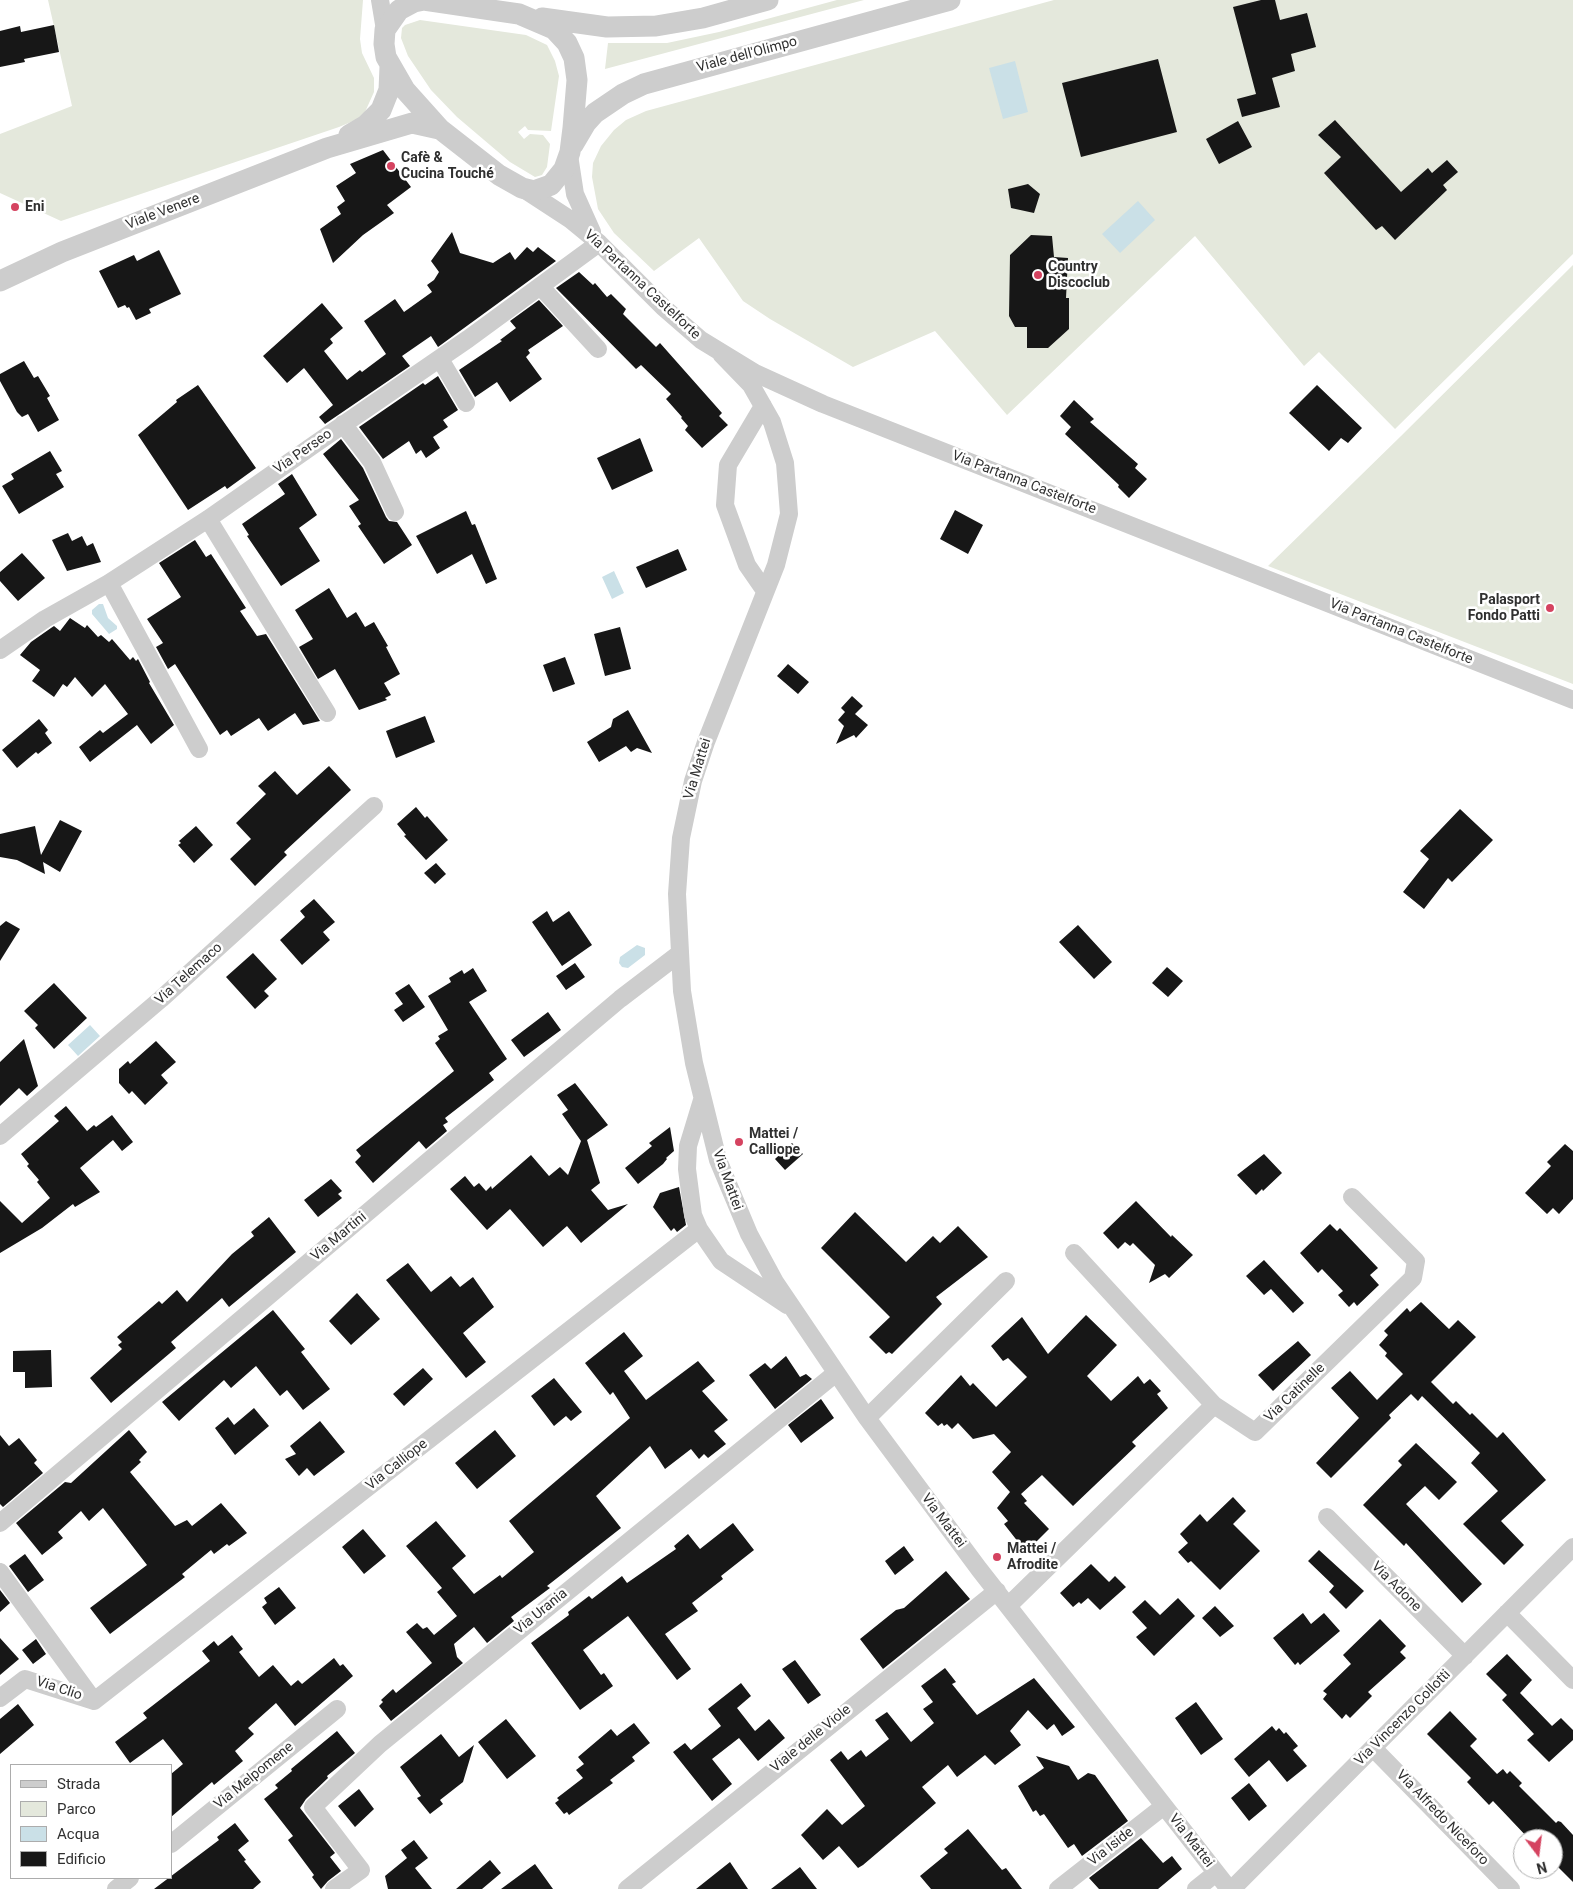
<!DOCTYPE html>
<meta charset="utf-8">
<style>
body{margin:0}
#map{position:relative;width:1573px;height:1889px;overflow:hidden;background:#fff;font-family:Roboto,sans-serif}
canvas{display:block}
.legend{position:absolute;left:10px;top:1764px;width:162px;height:115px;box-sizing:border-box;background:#fff;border:1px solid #acacac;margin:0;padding:6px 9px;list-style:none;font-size:15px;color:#303030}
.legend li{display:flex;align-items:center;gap:10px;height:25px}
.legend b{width:25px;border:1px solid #acacac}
.north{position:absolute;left:1513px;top:1829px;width:50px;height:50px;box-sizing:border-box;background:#fff;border:1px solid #acacac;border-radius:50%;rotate:165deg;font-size:14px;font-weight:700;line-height:20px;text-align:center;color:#303030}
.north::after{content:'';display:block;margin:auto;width:18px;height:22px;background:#d54360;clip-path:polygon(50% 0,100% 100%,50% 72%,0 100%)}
</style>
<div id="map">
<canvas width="1573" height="1889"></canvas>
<ul class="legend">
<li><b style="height:6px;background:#cdcdcd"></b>Strada</li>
<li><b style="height:14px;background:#e4e8dc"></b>Parco</li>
<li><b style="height:14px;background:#cae0e7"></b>Acqua</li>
<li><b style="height:14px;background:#171717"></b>Edificio</li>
</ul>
<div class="north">N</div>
</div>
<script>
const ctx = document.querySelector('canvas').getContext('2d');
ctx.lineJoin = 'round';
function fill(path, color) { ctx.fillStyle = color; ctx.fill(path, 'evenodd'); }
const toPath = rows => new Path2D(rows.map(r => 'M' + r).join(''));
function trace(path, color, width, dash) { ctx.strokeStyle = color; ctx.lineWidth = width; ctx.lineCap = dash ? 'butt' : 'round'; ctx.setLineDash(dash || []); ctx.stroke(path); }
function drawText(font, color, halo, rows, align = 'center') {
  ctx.font = font + ' Roboto,sans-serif'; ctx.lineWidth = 5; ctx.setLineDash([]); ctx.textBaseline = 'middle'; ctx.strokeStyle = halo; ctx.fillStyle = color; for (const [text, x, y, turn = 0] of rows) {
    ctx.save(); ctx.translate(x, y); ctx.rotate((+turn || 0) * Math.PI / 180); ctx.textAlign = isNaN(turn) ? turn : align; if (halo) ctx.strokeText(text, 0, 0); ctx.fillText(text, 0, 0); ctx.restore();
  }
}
fill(toPath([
 [48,0,363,0,360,39,362,53,374,78,374,92,365,112,358,119,339,127,61,221,0,193,0,134,72,106],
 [837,0,864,0,605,69,608,43,667,43,719,32],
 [1054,0,1573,0,1573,254,1395,429,1319,352,1304,366,1195,236,1007,415,935,331,853,367,770,319,743,301,699,238,654,271,614,233,598,209,592,177,593,163,601,146,614,130,626,120,646,111],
 [420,20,526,35,547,45,555,61,559,76,551,131,528,130,525,126,518,132,524,139,530,134,543,135,550,144,547,167,542,175,535,177,510,162,457,117,431,90,408,56,401,38,402,28,405,25],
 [1573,265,1573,684,1268,566,1401,436]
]), '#e4e8dc');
fill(toPath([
 [1015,61,1028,112,1003,119,989,68],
 [1138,201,1155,220,1120,253,1102,234],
 [614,571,624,593,612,599,602,577],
 [99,604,103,604,108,618,117,626,117,629,109,634,92,614,92,610],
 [637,945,645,948,645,955,628,968,622,967,619,963,620,957],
 [90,1025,100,1036,78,1056,68,1045]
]), '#cae0e7');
fill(toPath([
 [1261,0,1275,0,1280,20,1307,13,1316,47,1291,54,1295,71,1272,78,1280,107,1242,117,1237,99,1256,94,1233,7],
 [54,25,59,52,24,59,25,62,0,67,0,31,20,26,21,32],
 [1158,59,1177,132,1081,157,1062,83],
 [1335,120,1401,192,1428,168,1432,173,1447,160,1458,172,1443,185,1447,190,1395,240,1382,226,1376,230,1324,173,1341,157,1318,135],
 [1238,121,1252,147,1219,164,1206,139],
 [383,150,411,187,387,205,394,213,363,235,333,263,320,229,341,214,337,207,345,201,336,186,356,173,350,164],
 [1028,184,1040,194,1034,213,1011,208,1008,189],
 [452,232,460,253,493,263,510,252,515,260,527,247,533,252,538,247,556,261,438,347,431,336,402,356,410,366,325,424,319,417,333,405,304,368,287,383,263,356,322,303,343,328,330,339,333,343,324,351,347,380,360,370,362,372,386,354,364,321,395,299,404,312,432,292,427,285,434,280,439,272,431,261],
 [1031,235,1052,236,1054,257,1068,258,1066,298,1069,298,1069,329,1048,348,1027,348,1027,327,1015,327,1009,316,1010,255],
 [159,250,181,294,149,309,151,313,136,320,129,307,127,308,125,305,118,308,99,271,134,255,137,261],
 [579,272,593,285,595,283,607,297,611,294,626,309,623,314,656,347,660,343,722,413,719,416,728,425,702,448,685,430,688,426,681,418,682,417,666,399,671,394,641,365,636,369,556,288],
 [539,300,563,326,528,350,530,353,526,357,542,379,510,402,497,382,475,397,459,370,502,341,500,340,516,328,510,321],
 [24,361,34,378,38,376,50,396,47,398,59,420,38,432,28,414,22,417,17,412,0,381,0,374],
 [438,376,458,410,443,420,448,427,433,437,440,448,426,458,421,450,416,454,409,441,383,459,359,427,423,383,425,385],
 [198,385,256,468,227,489,225,486,188,510,138,435,177,402,176,400],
 [1317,385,1362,428,1348,443,1341,438,1329,451,1289,413],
 [1074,400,1094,419,1090,422,1138,464,1135,468,1147,479,1129,498,1118,487,1119,485,1065,434,1071,427,1060,416],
 [640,438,653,471,612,490,597,458],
 [341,439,363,468,386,517,389,521,397,522,412,545,384,564,358,526,361,524,349,506,359,500,323,454],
 [50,451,62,471,56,474,64,487,19,514,2,486,14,479,11,474],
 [292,474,317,515,299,528,320,561,281,586,247,536,249,535,242,524,285,494,278,484],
 [955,510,983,525,968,554,940,539],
 [466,511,472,525,475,524,497,579,486,584,472,554,437,574,416,536],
 [68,533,72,541,82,536,87,546,93,543,101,562,67,571,52,540],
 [195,540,206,557,211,554,246,608,240,611,257,636,266,634,320,721,303,725,295,713,268,731,259,718,231,736,227,730,220,735,175,664,168,669,156,647,163,643,147,619,181,597,159,563],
 [678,549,687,570,646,588,636,567],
 [22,553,45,578,18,601,0,581,0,572],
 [329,588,347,618,356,612,365,627,374,622,388,646,386,647,400,674,384,683,391,695,385,698,387,700,359,710,335,669,318,679,299,647,313,639,295,610],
 [70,618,85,628,87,625,98,637,101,635,109,642,112,639,130,660,133,657,136,661,138,659,150,682,149,683,174,725,151,744,137,725,90,762,79,747,100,730,103,733,128,714,105,684,92,697,75,677,67,687,63,684,54,697,32,681,40,670,20,655,31,642,51,628,54,626,60,631],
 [620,627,631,669,605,676,594,634],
 [565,657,575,684,553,692,543,665],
 [788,664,809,682,798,694,777,676],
 [852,696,863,706,855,714,868,725,856,738,854,735,836,744,844,726,838,720,845,712,841,708],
 [628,710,652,753,637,748,631,752,626,746,599,762,587,742,611,727,613,719],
 [425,716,435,742,396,758,386,731],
 [39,719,48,730,45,733,52,743,38,754,36,752,17,768,2,750],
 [329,766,351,790,284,852,287,855,255,886,230,859,251,839,236,823,266,794,258,786,275,771,297,795],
 [416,807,425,818,427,816,448,840,426,860,404,836,406,835,397,824],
 [1460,809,1493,840,1452,882,1448,878,1424,909,1403,892,1429,859,1420,851],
 [60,820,82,831,60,872,43,862,45,874,17,860,0,857,0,834,35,826,41,855],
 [196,826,213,845,194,863,178,845,181,843,179,841],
 [436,863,446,874,435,884,424,873],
 [314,899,335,922,323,932,330,940,302,965,280,940,305,917,300,911],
 [547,911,553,922,569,911,592,945,562,966,532,922],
 [6,921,20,929,0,961,0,926],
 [1078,925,1112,962,1094,979,1059,942],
 [253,953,277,979,264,991,269,996,255,1009,226,977],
 [575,963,585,977,566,990,556,976],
 [1167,967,1183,981,1168,997,1152,983],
 [473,968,487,991,469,1002,507,1059,489,1073,494,1080,445,1118,448,1122,443,1125,447,1131,426,1149,419,1141,373,1183,355,1162,361,1156,356,1150,454,1071,435,1043,440,1039,438,1036,448,1030,428,996,451,982,449,978,462,970,464,974],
 [54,983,87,1018,54,1049,35,1028,38,1025,24,1011],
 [409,984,425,1007,403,1022,394,1010,403,1004,395,993],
 [548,1012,561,1030,524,1057,511,1040],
 [24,1039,38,1086,27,1096,19,1088,0,1106,0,1062],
 [156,1041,176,1062,161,1075,168,1083,145,1105,132,1091,129,1094,119,1083,119,1069,128,1061,130,1064],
 [575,1083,608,1125,587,1140,600,1183,591,1190,608,1210,628,1204,581,1243,567,1226,543,1247,510,1209,487,1230,450,1189,465,1176,474,1187,479,1183,486,1191,491,1186,492,1189,531,1155,549,1176,560,1167,568,1175,581,1141,562,1114,568,1110,557,1095],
 [66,1106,87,1131,94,1125,96,1127,112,1115,133,1142,122,1151,113,1140,80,1168,100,1192,75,1207,73,1204,42,1228,0,1253,0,1201,22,1223,50,1198,37,1182,39,1180,27,1166,29,1164,21,1154,59,1121,54,1116],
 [670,1127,674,1151,666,1158,667,1159,663,1164,638,1184,625,1168,652,1146,649,1143],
 [792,1143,803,1154,785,1170,775,1159],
 [1565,1144,1573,1151,1573,1199,1559,1214,1553,1208,1547,1214,1525,1193,1551,1166,1547,1162],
 [1264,1154,1282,1173,1263,1191,1262,1189,1256,1195,1237,1175],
 [331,1179,342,1191,338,1194,342,1198,318,1217,304,1200],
 [679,1187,686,1225,677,1232,674,1228,671,1231,653,1207,660,1193],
 [1136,1201,1171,1237,1172,1235,1193,1255,1169,1278,1165,1274,1149,1283,1155,1265,1133,1243,1130,1246,1125,1242,1118,1249,1103,1233],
 [855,1212,906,1262,933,1236,940,1243,958,1226,988,1257,936,1297,942,1304,892,1354,889,1352,886,1354,869,1337,890,1317,821,1248],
 [269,1217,296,1252,229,1307,222,1298,171,1342,176,1348,111,1403,90,1378,122,1349,118,1345,122,1342,117,1337,159,1301,162,1304,177,1290,187,1302,232,1254,254,1236,251,1232],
 [1330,1224,1337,1231,1340,1228,1378,1268,1370,1275,1379,1285,1357,1306,1354,1302,1349,1307,1338,1295,1343,1291,1322,1269,1318,1273,1300,1253],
 [1264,1260,1304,1303,1293,1313,1271,1289,1264,1295,1246,1276],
 [408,1263,431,1292,451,1276,460,1287,473,1277,494,1307,463,1333,486,1362,466,1378,386,1280],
 [357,1293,380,1319,351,1345,329,1321],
 [1421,1302,1449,1329,1458,1320,1476,1337,1431,1382,1453,1404,1456,1401,1470,1415,1472,1413,1497,1438,1503,1432,1546,1480,1501,1521,1524,1545,1504,1565,1463,1524,1498,1491,1471,1463,1480,1453,1422,1396,1418,1401,1411,1394,1389,1415,1391,1418,1331,1478,1316,1463,1359,1418,1331,1388,1350,1371,1377,1400,1403,1374,1385,1356,1387,1353,1379,1345,1388,1335,1384,1331,1407,1308,1410,1312],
 [273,1310,305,1349,301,1352,330,1389,303,1410,287,1390,280,1396,256,1366,231,1388,224,1380,179,1421,162,1402],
 [1086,1315,1117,1345,1087,1376,1111,1401,1138,1376,1144,1384,1150,1379,1161,1391,1157,1394,1168,1408,1132,1442,1136,1446,1073,1506,1042,1475,1021,1494,1027,1501,1024,1503,1049,1529,1026,1552,1004,1524,1008,1521,997,1508,1010,1492,992,1472,1011,1452,994,1434,973,1439,958,1423,952,1429,947,1424,944,1426,942,1423,938,1426,925,1413,961,1375,970,1386,973,1383,996,1407,1027,1377,1008,1358,1003,1361,991,1346,1022,1317,1048,1354],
 [624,1332,643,1356,624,1371,646,1400,698,1361,715,1381,702,1391,728,1420,714,1431,726,1444,708,1458,704,1454,699,1459,691,1449,665,1469,650,1446,596,1496,621,1528,547,1586,550,1588,511,1617,514,1621,487,1643,474,1627,454,1644,457,1657,463,1663,391,1721,379,1706,383,1702,381,1700,393,1689,396,1693,432,1663,406,1632,417,1623,423,1629,427,1627,434,1635,457,1616,437,1592,442,1588,406,1546,436,1521,466,1556,452,1568,474,1594,500,1575,502,1578,534,1552,509,1521,630,1418,613,1392,610,1395,585,1363],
 [1298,1341,1311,1355,1273,1391,1258,1375],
 [51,1350,52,1387,25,1388,25,1372,13,1372,13,1351],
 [786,1356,800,1377,806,1374,812,1379,775,1409,749,1375,765,1363,771,1369],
 [423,1368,433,1379,404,1406,393,1394],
 [554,1378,582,1412,571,1421,566,1416,554,1426,531,1396],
 [821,1399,834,1418,801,1443,788,1425],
 [254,1408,269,1426,235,1455,215,1428,228,1417,234,1425],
 [320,1421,345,1452,314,1476,307,1468,299,1476,285,1459,296,1454,290,1446],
 [129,1430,147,1452,139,1460,141,1462,130,1472,175,1526,187,1520,192,1526,221,1503,247,1533,229,1546,227,1544,214,1554,211,1550,182,1574,185,1577,110,1634,90,1608,147,1565,103,1508,89,1521,81,1511,58,1532,63,1538,42,1555,16,1523,65,1482,71,1483],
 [495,1430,516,1456,477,1489,455,1463],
 [0,1435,9,1446,19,1438,37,1460,34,1463,43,1473,3,1507,0,1504],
 [1416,1443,1457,1482,1439,1500,1425,1486,1406,1504,1482,1584,1462,1603,1406,1543,1404,1546,1363,1505,1402,1465,1398,1461],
 [1233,1497,1246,1511,1233,1524,1260,1551,1220,1590,1191,1561,1188,1563,1178,1552,1188,1543,1180,1534,1200,1514,1207,1522],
 [733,1523,754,1550,721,1576,723,1579,692,1603,698,1611,665,1634,691,1669,677,1680,628,1616,583,1650,601,1675,604,1673,613,1686,580,1710,531,1643,569,1615,568,1612,589,1596,592,1599,622,1576,627,1583,676,1549,674,1546,688,1534,700,1549],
 [363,1529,386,1556,364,1574,342,1547],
 [904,1546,914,1560,895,1575,885,1561],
 [1319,1550,1364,1591,1346,1609,1329,1592,1334,1586,1308,1561],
 [25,1554,44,1580,28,1592,9,1566],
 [1091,1564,1109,1582,1115,1576,1126,1587,1100,1610,1088,1598,1081,1604,1079,1602,1073,1607,1060,1593],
 [946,1571,970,1599,883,1669,860,1639,896,1610,904,1608],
 [279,1587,296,1608,275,1625,262,1607,267,1603,264,1598],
 [0,1590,10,1603,0,1612],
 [1178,1598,1195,1616,1154,1656,1136,1637,1147,1628,1132,1612,1145,1600,1160,1615],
 [1215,1606,1234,1626,1220,1637,1202,1618],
 [1303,1613,1311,1624,1324,1613,1340,1631,1300,1665,1298,1662,1295,1665,1273,1638],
 [1380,1619,1406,1646,1400,1652,1406,1658,1368,1692,1372,1696,1350,1718,1346,1714,1342,1719,1323,1699,1327,1694,1323,1691,1351,1664,1343,1655],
 [232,1635,243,1649,239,1652,259,1677,273,1665,291,1686,298,1680,302,1684,334,1658,340,1666,343,1664,353,1676,295,1726,276,1703,248,1728,254,1734,235,1751,243,1761,214,1785,212,1782,171,1817,171,1774,183,1764,163,1739,130,1763,115,1742,147,1718,143,1713,210,1661,202,1651,214,1641,218,1646],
 [0,1638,19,1659,0,1675],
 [36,1639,46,1654,33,1664,22,1650],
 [1507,1654,1532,1680,1520,1693,1552,1726,1561,1718,1573,1730,1573,1740,1549,1762,1527,1740,1534,1734,1502,1700,1507,1695,1486,1674],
 [795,1660,821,1695,808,1704,782,1669],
 [945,1668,956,1682,952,1684,977,1715,1034,1678,1075,1727,1062,1736,1054,1724,1047,1730,1028,1710,1010,1731,1021,1745,995,1765,985,1755,957,1777,948,1765,922,1787,936,1803,863,1865,858,1868,839,1846,823,1860,801,1835,827,1809,842,1825,865,1806,830,1760,841,1751,848,1760,861,1750,866,1757,889,1739,875,1720,887,1712,911,1742,934,1723,923,1709,933,1702,921,1686],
 [741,1683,751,1696,737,1708,755,1731,769,1719,785,1738,758,1761,739,1738,712,1759,732,1784,712,1801,673,1752,685,1743,691,1750,721,1726,708,1709],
 [1196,1702,1223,1739,1201,1755,1175,1718],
 [18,1704,34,1725,0,1754,0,1719],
 [1450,1711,1477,1739,1470,1746,1497,1774,1503,1769,1507,1774,1510,1771,1522,1783,1519,1786,1556,1823,1558,1821,1561,1822,1573,1835,1573,1882,1553,1862,1553,1839,1529,1839,1493,1801,1489,1805,1467,1782,1471,1778,1427,1734],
 [506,1719,536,1756,507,1779,478,1742],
 [634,1723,650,1743,632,1757,635,1761,610,1780,613,1783,569,1815,567,1812,564,1814,555,1803,559,1800,557,1798,583,1778,576,1770,584,1764,578,1757,611,1729,617,1736],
 [1272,1726,1276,1731,1279,1728,1284,1734,1286,1732,1298,1746,1293,1750,1307,1766,1287,1782,1269,1760,1249,1777,1234,1759],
 [337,1731,355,1753,327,1776,328,1778,306,1799,300,1808,335,1853,330,1857,341,1871,328,1881,321,1889,312,1877,314,1875,288,1840,293,1836,264,1799,278,1788,275,1785,292,1771,291,1769],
 [441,1734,459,1757,474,1745,463,1782,440,1800,443,1804,430,1814,417,1798,421,1796,400,1767],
 [1036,1756,1069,1766,1078,1780,1088,1773,1095,1775,1128,1821,1082,1856,1074,1844,1068,1848,1044,1814,1040,1816,1036,1810,1033,1812,1018,1786,1044,1768],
 [1249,1783,1267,1806,1249,1821,1231,1798],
 [359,1789,374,1809,355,1827,338,1806],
 [235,1823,249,1841,238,1850,246,1860,244,1861,261,1882,253,1889,154,1889,219,1840,217,1837],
 [968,1829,1002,1870,1006,1868,1022,1889,931,1889,920,1876,948,1853,944,1849],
 [1141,1838,1163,1863,1172,1856,1182,1869,1158,1889,1099,1889,1089,1878],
 [414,1840,428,1858,415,1868,432,1889,388,1889,385,1876,407,1858,401,1850],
 [490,1860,501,1873,482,1889,456,1889],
 [730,1862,748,1889,696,1889],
 [535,1864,553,1889,501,1889],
 [800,1867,817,1889,771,1889]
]), '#171717');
trace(toPath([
 [380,0,385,30],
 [569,155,575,194,592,232],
 [522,188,571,220,599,243,663,307,701,340,755,373,823,404,1573,700],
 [540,286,598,349],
 [721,354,751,385,772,422,785,463,789,514,776,565,706,742,693,781,681,838,677,894,682,991,694,1063,718,1160,749,1234,775,1282,867,1418,979,1569,1229,1889],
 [440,359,466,403],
 [763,406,728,465,725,505,747,565,765,591],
 [343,424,372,462,395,512],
 [208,519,327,713],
 [109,583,199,749],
 [0,650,45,619,109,583,208,519,315,444,468,339,599,243],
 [702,1100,688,1146,687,1169,693,1215,699,1229,721,1261,787,1305],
 [0,1136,161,999,374,806],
 [1074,1253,1214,1405],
 [867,1418,1006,1281],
 [1327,1517,1465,1656],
 [0,1523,620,999,679,954],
 [0,1572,94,1701],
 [1008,1606,1214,1405,1255,1432,1413,1278,1416,1261,1352,1197],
 [1507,1613,1573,1680],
 [0,1698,25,1679,94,1701],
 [94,1701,699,1229],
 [1373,1748,1511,1889],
 [171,1844,337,1709],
 [116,1889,130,1878],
 [334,1889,361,1870,313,1807,380,1744,836,1373],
 [627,1889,997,1591],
 [1058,1889,1164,1806],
 [1196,1889,1216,1873],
 [1232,1889,1573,1547]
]), '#cdcdcd', 18);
trace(toPath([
 [424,0,519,14,554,29,567,43,574,58,577,80,573,128,570,152,564,169,551,185,534,191,522,188,499,175,440,129,405,90,386,57,384,44,385,30,399,10,414,2,424,0],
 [542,18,607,27,656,26,703,18,768,0],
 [349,135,366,125,381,110,389,90,390,67],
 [573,145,586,123,595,113,623,94,644,84,950,0],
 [0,281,62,252,327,148,412,123,439,129]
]), '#cdcdcd', 21);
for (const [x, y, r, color] of [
 [391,166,5,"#d54360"],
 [15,207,5,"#d54360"],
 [1038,275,5,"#d54360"],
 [1550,608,5,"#d54360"],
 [739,1142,5,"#d54360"],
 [997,1557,5,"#d54360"]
]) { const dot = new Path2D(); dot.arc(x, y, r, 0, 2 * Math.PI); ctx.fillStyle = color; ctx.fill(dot); trace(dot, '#fff', 2); }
drawText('14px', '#303030', '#fff', [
 ["Viale dell'Olimpo",747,55,-15],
 ["Viale Venere",163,212,-21],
 ["Via Partanna Castelforte",642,285,43],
 ["Via Perseo",303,452,-35],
 ["Via Partanna Castelforte",1024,483,21],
 ["Via Partanna Castelforte",1401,632,22],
 ["Via Mattei",698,769,-73],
 ["Via Telemaco",189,974,-42],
 ["Via Mattei",727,1180,70],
 ["Via Martini",339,1237,-40],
 ["Via Catinelle",1295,1393,-44],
 ["Via Calliope",397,1465,-38],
 ["Via Mattei",943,1521,53],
 ["Via Adone",1396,1587,45],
 ["Via Urania",541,1612,-39],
 ["Via Clio",59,1689,18],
 ["Via Vincenzo Collotti",1403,1718,-45],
 ["Viale delle Viole",811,1739,-39],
 ["Via Melpomene",254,1776,-39],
 ["Via Alfredo Niceforo",1442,1818,46],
 ["Via Mattei",1191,1841,52],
 ["Via Iside",1111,1847,-38]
]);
drawText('bold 14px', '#303030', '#fff', [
 ["Cafè &",401,158],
 ["Cucina Touché",401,174],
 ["Eni",25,207],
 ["Country",1048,267],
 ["Discoclub",1048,283],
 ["Palasport",1540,600,"right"],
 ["Fondo Patti",1540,616,"right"],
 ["Mattei /",749,1134],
 ["Calliope",749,1150],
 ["Mattei /",1007,1549],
 ["Afrodite",1007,1565]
], 'left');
</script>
